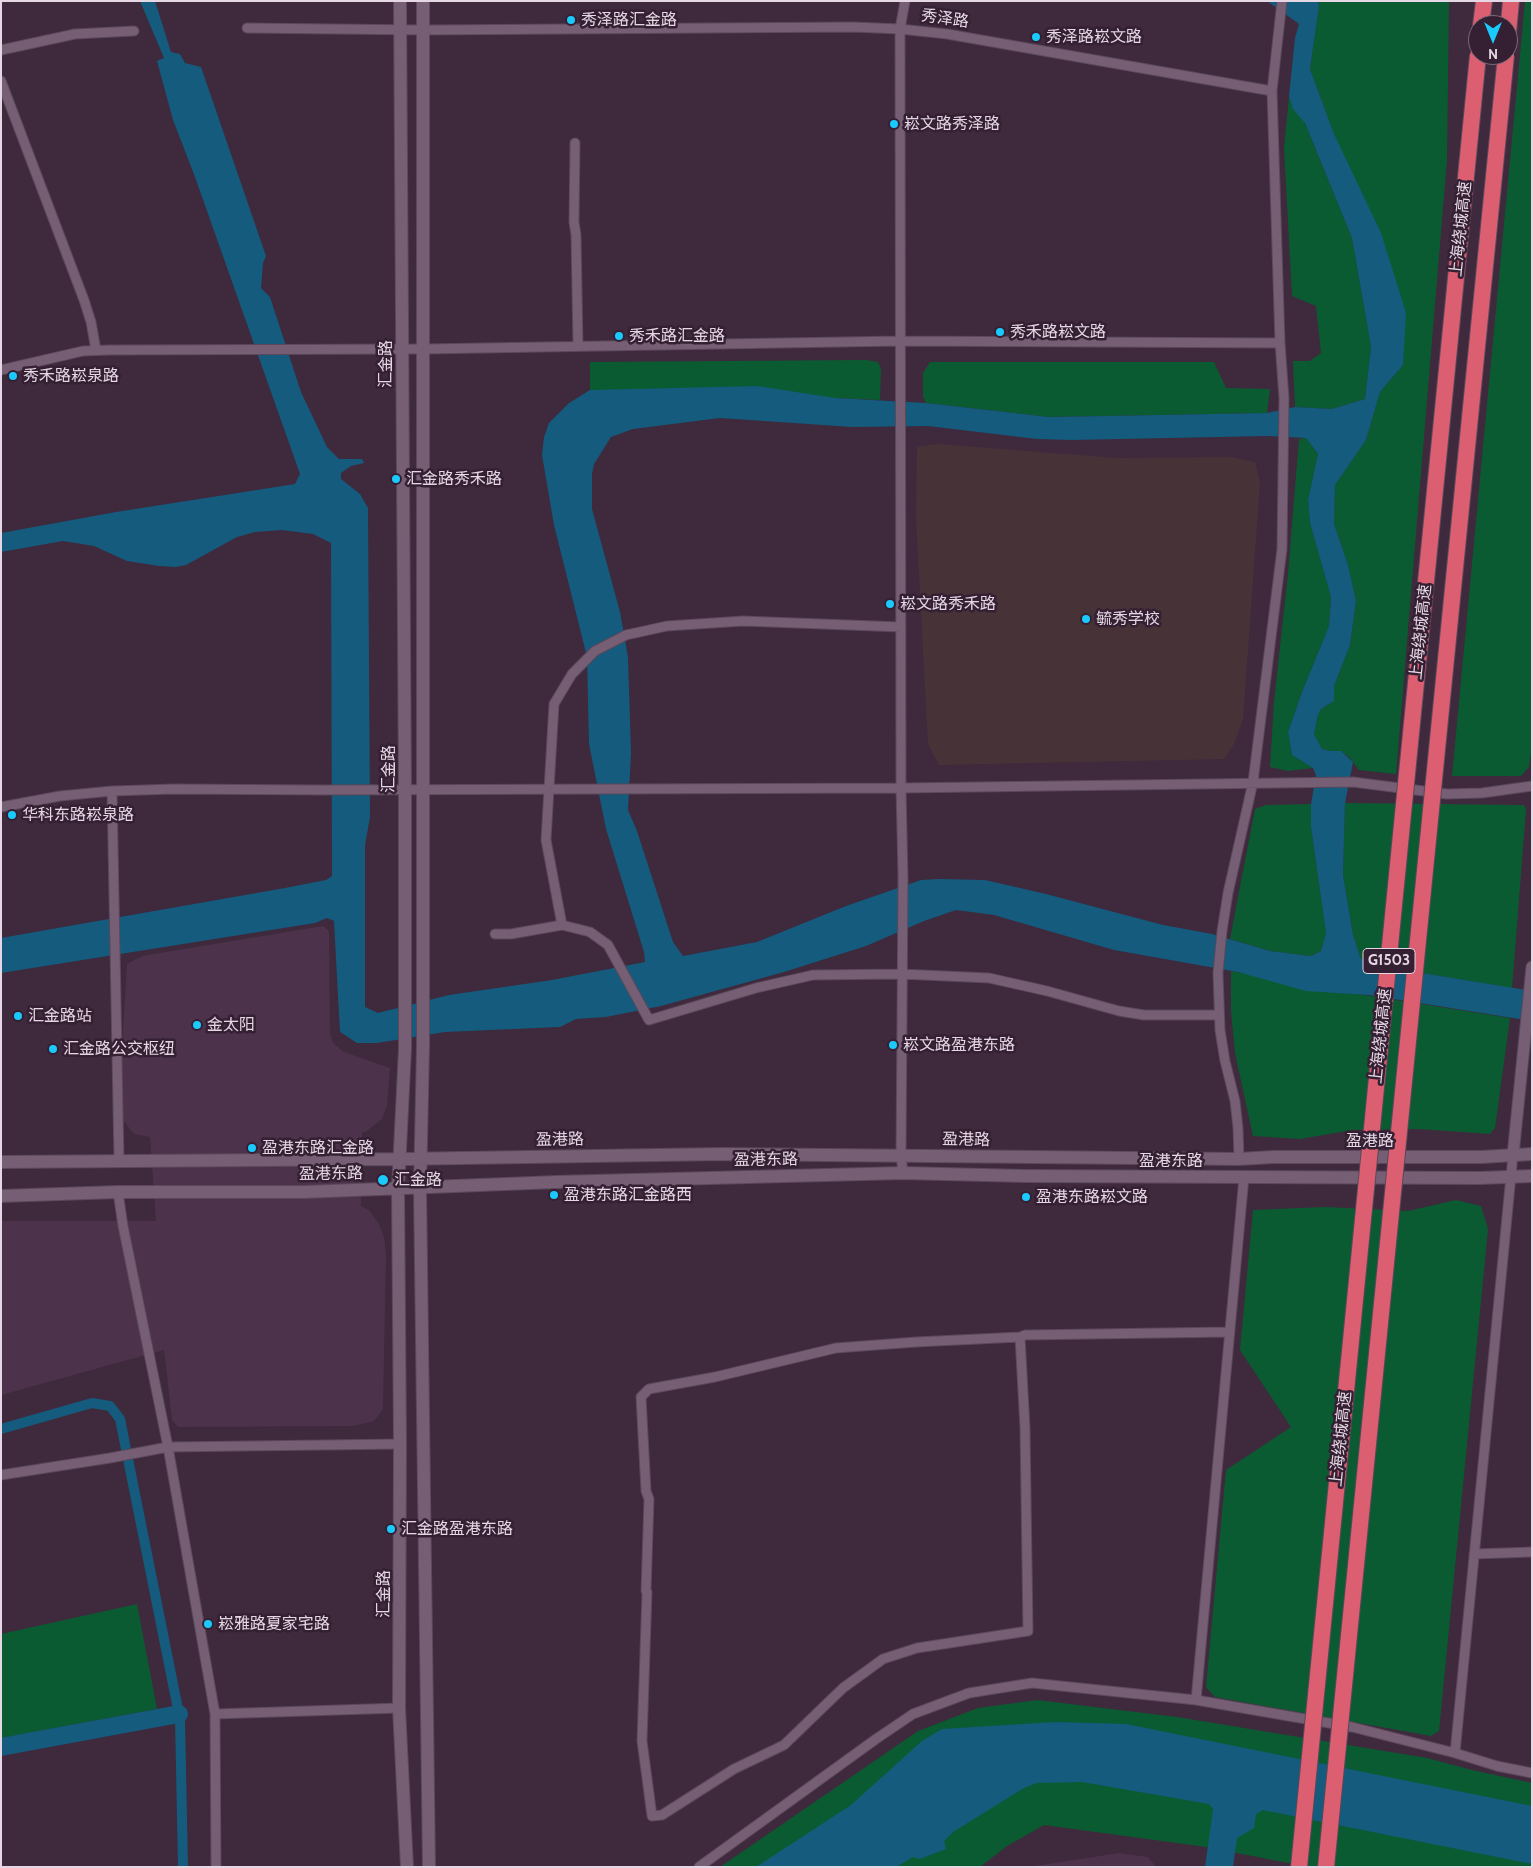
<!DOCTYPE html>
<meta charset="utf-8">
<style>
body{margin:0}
#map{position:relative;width:1533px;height:1868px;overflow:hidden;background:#3e293d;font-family:Cabin,sans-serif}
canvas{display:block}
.frame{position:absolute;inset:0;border:2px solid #e5d7e4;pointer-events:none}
.north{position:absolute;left:1468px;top:15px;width:50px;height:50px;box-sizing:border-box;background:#341f33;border:1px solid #7b697a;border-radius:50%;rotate:180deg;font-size:14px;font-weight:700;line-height:20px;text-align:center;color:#e5d7e4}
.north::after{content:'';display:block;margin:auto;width:18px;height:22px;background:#1bcafc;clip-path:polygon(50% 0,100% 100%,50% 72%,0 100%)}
</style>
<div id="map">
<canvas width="1533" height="1868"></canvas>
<div class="frame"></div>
<div class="north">N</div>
</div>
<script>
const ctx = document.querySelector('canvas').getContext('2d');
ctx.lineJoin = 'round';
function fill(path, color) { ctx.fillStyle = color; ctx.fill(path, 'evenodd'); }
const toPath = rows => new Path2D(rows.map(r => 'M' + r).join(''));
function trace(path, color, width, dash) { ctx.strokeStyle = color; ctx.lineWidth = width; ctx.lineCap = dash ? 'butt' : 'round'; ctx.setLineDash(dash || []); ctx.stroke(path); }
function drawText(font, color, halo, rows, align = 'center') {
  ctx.font = font + ' Cabin,"Noto Sans SC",sans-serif'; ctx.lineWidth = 5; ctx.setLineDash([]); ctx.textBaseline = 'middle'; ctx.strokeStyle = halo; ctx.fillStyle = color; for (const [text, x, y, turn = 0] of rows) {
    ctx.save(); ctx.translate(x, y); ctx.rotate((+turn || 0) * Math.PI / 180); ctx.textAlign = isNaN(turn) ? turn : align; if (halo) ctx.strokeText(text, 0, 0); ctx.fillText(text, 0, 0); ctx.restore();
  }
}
fill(toPath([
 [323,926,329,931,330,1033,333,1043,344,1052,390,1068,387,1105,382,1119,368,1130,362,1133,361,1206,369,1210,379,1224,384,1237,386,1256,383,1409,376,1419,371,1422,352,1426,178,1427,172,1420,164,1350,1,1395,1,1221,156,1221,150,1137,134,1134,118,1114,127,964,142,956],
 [1119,1853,1148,1857,1156,1867,1028,1867]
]), '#4c334b');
fill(toPath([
 [938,444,1116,458,1231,457,1255,462,1260,482,1243,720,1234,744,1224,759,939,765,928,744,916,518,917,447]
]), '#473337');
fill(toPath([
 [1318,1,1449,1,1447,160,1396,774,1359,770,1349,757,1341,751,1330,751,1322,749,1314,734,1318,715,1321,709,1334,701,1334,686,1350,645,1356,601,1348,565,1334,524,1335,485,1366,440,1380,392,1403,365,1334,134,1310,69,1319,6],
 [1525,1,1532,1,1532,744,1529,767,1521,776,1452,776],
 [1289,96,1295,99,1352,238,1371,347,1365,399,1332,409,1295,407,1293,361,1310,361,1321,353,1316,306,1292,296,1284,149],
 [866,360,878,362,881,368,880,400,649,390,590,390,590,362],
 [930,362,1214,362,1226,388,1270,389,1267,413,1049,417,926,403,923,396,923,373],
 [1306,438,1318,454,1308,500,1310,523,1331,597,1329,626,1302,692,1288,732,1292,755,1313,768,1288,771,1270,767,1274,702,1288,574,1299,439],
 [1345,803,1524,805,1526,810,1512,988,1373,965,1361,959,1353,935,1343,875],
 [1311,804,1311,827,1326,933,1321,951,1311,956,1270,951,1230,939,1255,809,1266,805],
 [1231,971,1345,992,1510,1018,1495,1128,1490,1134,1418,1129,1353,1130,1300,1139,1253,1136,1235,1053,1231,1011],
 [1456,1200,1481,1206,1488,1229,1439,1731,1431,1736,1215,1697,1206,1687,1226,1470,1291,1427,1240,1350,1253,1210,1325,1207,1408,1211],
 [137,1604,157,1709,1,1738,1,1634],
 [1037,1700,1177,1717,1427,1758,1472,1770,1532,1783,1532,1867,1309,1867,1206,1847,1044,1825,1007,1846,980,1867,720,1867,918,1731,978,1708]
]), '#0b5b32');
fill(toPath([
 [140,1,155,1,171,52,180,54,185,63,201,67,266,256,263,263,261,288,270,297,301,392,327,447,339,459,362,459,364,463,351,466,341,473,341,479,360,494,368,508,370,817,365,845,365,1007,378,1013,449,995,552,980,645,962,644,952,606,829,589,744,587,657,554,525,542,455,544,437,549,423,569,403,590,390,757,386,835,398,926,403,1049,417,1267,413,1295,407,1332,409,1365,399,1371,347,1352,238,1305,123,1293,109,1289,96,1295,38,1299,24,1267,1,1318,1,1319,6,1310,69,1334,134,1381,233,1406,313,1403,365,1380,392,1366,440,1335,485,1334,524,1348,565,1356,601,1350,645,1334,686,1334,701,1321,709,1318,715,1314,734,1322,749,1330,751,1341,751,1353,762,1345,803,1343,875,1353,935,1361,959,1373,965,1532,991,1532,1021,1369,995,1306,991,1238,972,1114,950,994,915,956,910,924,921,866,946,784,972,661,1006,606,1017,576,1019,560,1027,445,1032,377,1043,357,1043,340,1032,334,921,327,918,315,923,1,973,1,938,285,888,326,880,332,876,331,543,313,534,282,530,255,532,237,537,186,565,176,567,159,566,127,561,94,546,63,541,1,552,1,533,116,512,295,484,300,474,195,177,173,120,157,61,164,58],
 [720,418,852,427,928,426,1037,439,1071,440,1268,436,1306,438,1318,454,1308,500,1310,523,1331,597,1329,626,1302,692,1288,732,1292,755,1313,768,1316,775,1311,804,1311,827,1326,933,1321,951,1311,956,1270,951,1212,934,1163,925,1046,894,985,880,939,879,921,880,846,906,757,942,683,956,673,942,637,831,628,810,631,753,628,657,620,612,592,509,592,474,594,464,611,437,633,429],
 [1055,1722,1126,1724,1532,1806,1532,1864,1263,1810,1256,1814,1254,1828,1237,1838,1233,1867,1205,1867,1213,1809,1209,1804,1082,1782,1037,1783,1024,1788,953,1832,944,1841,946,1849,920,1859,913,1857,896,1867,756,1867,851,1805,922,1741,942,1729]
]), '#145b7d');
trace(toPath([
 [1,1429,92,1403,110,1406,120,1419,180,1719,183,1867]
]), '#145b7d', 10);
trace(toPath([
 [1,1747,179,1714]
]), '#145b7d', 18);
const minor = toPath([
 [247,28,423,30,853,27,900,29,947,34,1272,91],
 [1,50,75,34,134,31],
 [1,81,84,300,91,322,96,350],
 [575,143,574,222,576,235,578,346],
 [1,370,83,351,109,350,424,349,900,341,1280,343],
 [112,791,119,1161],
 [1,807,60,796,112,791,174,789,325,790,901,788,1353,782,1447,794,1482,793,1532,786],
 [562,925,546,840,554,704,572,674,595,651,626,635,667,626,743,621,901,627],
 [495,934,511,934,562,925,590,932,608,945,649,1020,756,988,813,975,901,974,989,978,1047,991,1119,1011,1144,1015,1219,1015],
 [1239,1159,1238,1128,1235,1101,1225,1061,1220,1030,1218,973,1222,931,1228,893,1253,782,1282,549,1284,398,1280,343,1272,91,1282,1],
 [903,1173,901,1156,903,878,901,788,900,29,905,1],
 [118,1192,123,1226,168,1447,215,1714,216,1867],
 [1,1475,110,1458,168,1447,400,1444],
 [1474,1554,1532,1552],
 [646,1591,649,1499,646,1491,641,1397,649,1389,715,1377,836,1348,916,1342,1020,1337,1025,1335,1229,1332],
 [647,1592,642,1741,652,1816,662,1815,734,1769,784,1745,843,1688,883,1659,917,1648,1028,1631,1025,1428,1020,1337],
 [1196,1700,1244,1177],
 [215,1714,399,1708],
 [1455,1753,1513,1155],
 [699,1867,876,1739,913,1714,969,1693,1032,1683,1196,1700,1352,1727,1455,1753,1497,1766,1532,1773]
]);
const tertiary = toPath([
 [1513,1155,1532,967]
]);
const secondary = toPath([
 [400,1,405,790,405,1049,398,1189,400,1444,399,1708,407,1867],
 [423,1,423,1047,420,1188,429,1867],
 [1,1162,399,1159,722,1154,1239,1159,1273,1157,1482,1157,1532,1154],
 [1,1196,118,1192,304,1192,556,1182,903,1173,1025,1176,1244,1177,1480,1178,1532,1176]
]);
const motorway = toPath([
 [1481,25,1484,1],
 [1508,33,1511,1]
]);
trace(minor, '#5b485a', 11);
trace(tertiary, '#5b485a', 13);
trace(secondary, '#5b485a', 14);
trace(motorway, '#5b485a', 18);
trace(minor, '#765e75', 9);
trace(tertiary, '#765e75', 11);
trace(secondary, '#765e75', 12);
trace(motorway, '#db5f71', 16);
const motorwayBridge = toPath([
 [1299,1867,1478,55],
 [1326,1867,1506,55]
]);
trace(motorwayBridge, '#5b485a', 18, []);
trace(motorwayBridge, '#db5f71', 16);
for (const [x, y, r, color] of [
 [571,20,5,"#1bcafc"],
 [1036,37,5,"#1bcafc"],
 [894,124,5,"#1bcafc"],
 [1000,332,5,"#1bcafc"],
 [619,336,5,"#1bcafc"],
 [13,376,5,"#1bcafc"],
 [396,479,5,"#1bcafc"],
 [890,604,5,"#1bcafc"],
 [1086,619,5,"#1bcafc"],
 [12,815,5,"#1bcafc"],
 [18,1016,5,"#1bcafc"],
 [197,1025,5,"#1bcafc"],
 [893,1045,5,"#1bcafc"],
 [53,1049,5,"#1bcafc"],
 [252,1148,5,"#1bcafc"],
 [383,1180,6,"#1bcafc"],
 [554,1195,5,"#1bcafc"],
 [1026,1197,5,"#1bcafc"],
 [391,1529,5,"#1bcafc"],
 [208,1624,5,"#1bcafc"]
]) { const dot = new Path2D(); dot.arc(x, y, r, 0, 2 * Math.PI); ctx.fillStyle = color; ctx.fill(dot); trace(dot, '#341f33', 2); }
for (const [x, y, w] of [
 [1389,961,52]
]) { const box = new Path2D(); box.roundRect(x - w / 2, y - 12.5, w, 25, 4); ctx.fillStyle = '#341f33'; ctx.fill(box); trace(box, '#e5d7e4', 1); }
drawText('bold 15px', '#e5d7e4', null, [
 ["G1503",1389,961]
]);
drawText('16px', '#e5d7e4', '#341f33', [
 ["秀泽路",945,19,8],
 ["上海绕城高速",1461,229,-84],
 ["汇金路",386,364,-90],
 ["上海绕城高速",1421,632,-84],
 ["汇金路",389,769,-90],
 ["上海绕城高速",1381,1036,-84],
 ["盈港路",560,1140,-1],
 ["盈港路",966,1140,1],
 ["盈港路",1370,1141],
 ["盈港东路",766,1160,-1],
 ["盈港东路",1171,1161],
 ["盈港东路",331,1174,-1],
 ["上海绕城高速",1341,1439,-84],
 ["汇金路",384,1594,-90]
]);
drawText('16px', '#e5d7e4', '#341f33', [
 ["秀泽路汇金路",581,20],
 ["秀泽路崧文路",1046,37],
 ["崧文路秀泽路",904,124],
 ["秀禾路崧文路",1010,332],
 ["秀禾路汇金路",629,336],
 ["秀禾路崧泉路",23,376],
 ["汇金路秀禾路",406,479],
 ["崧文路秀禾路",900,604],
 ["毓秀学校",1096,619],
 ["华科东路崧泉路",22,815],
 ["汇金路站",28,1016],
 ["金太阳",207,1025],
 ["崧文路盈港东路",903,1045],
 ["汇金路公交枢纽",63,1049],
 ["盈港东路汇金路",262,1148],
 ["汇金路",394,1180],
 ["盈港东路汇金路西",564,1195],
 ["盈港东路崧文路",1036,1197],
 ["汇金路盈港东路",401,1529],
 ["崧雅路夏家宅路",218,1624]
], 'left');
</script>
